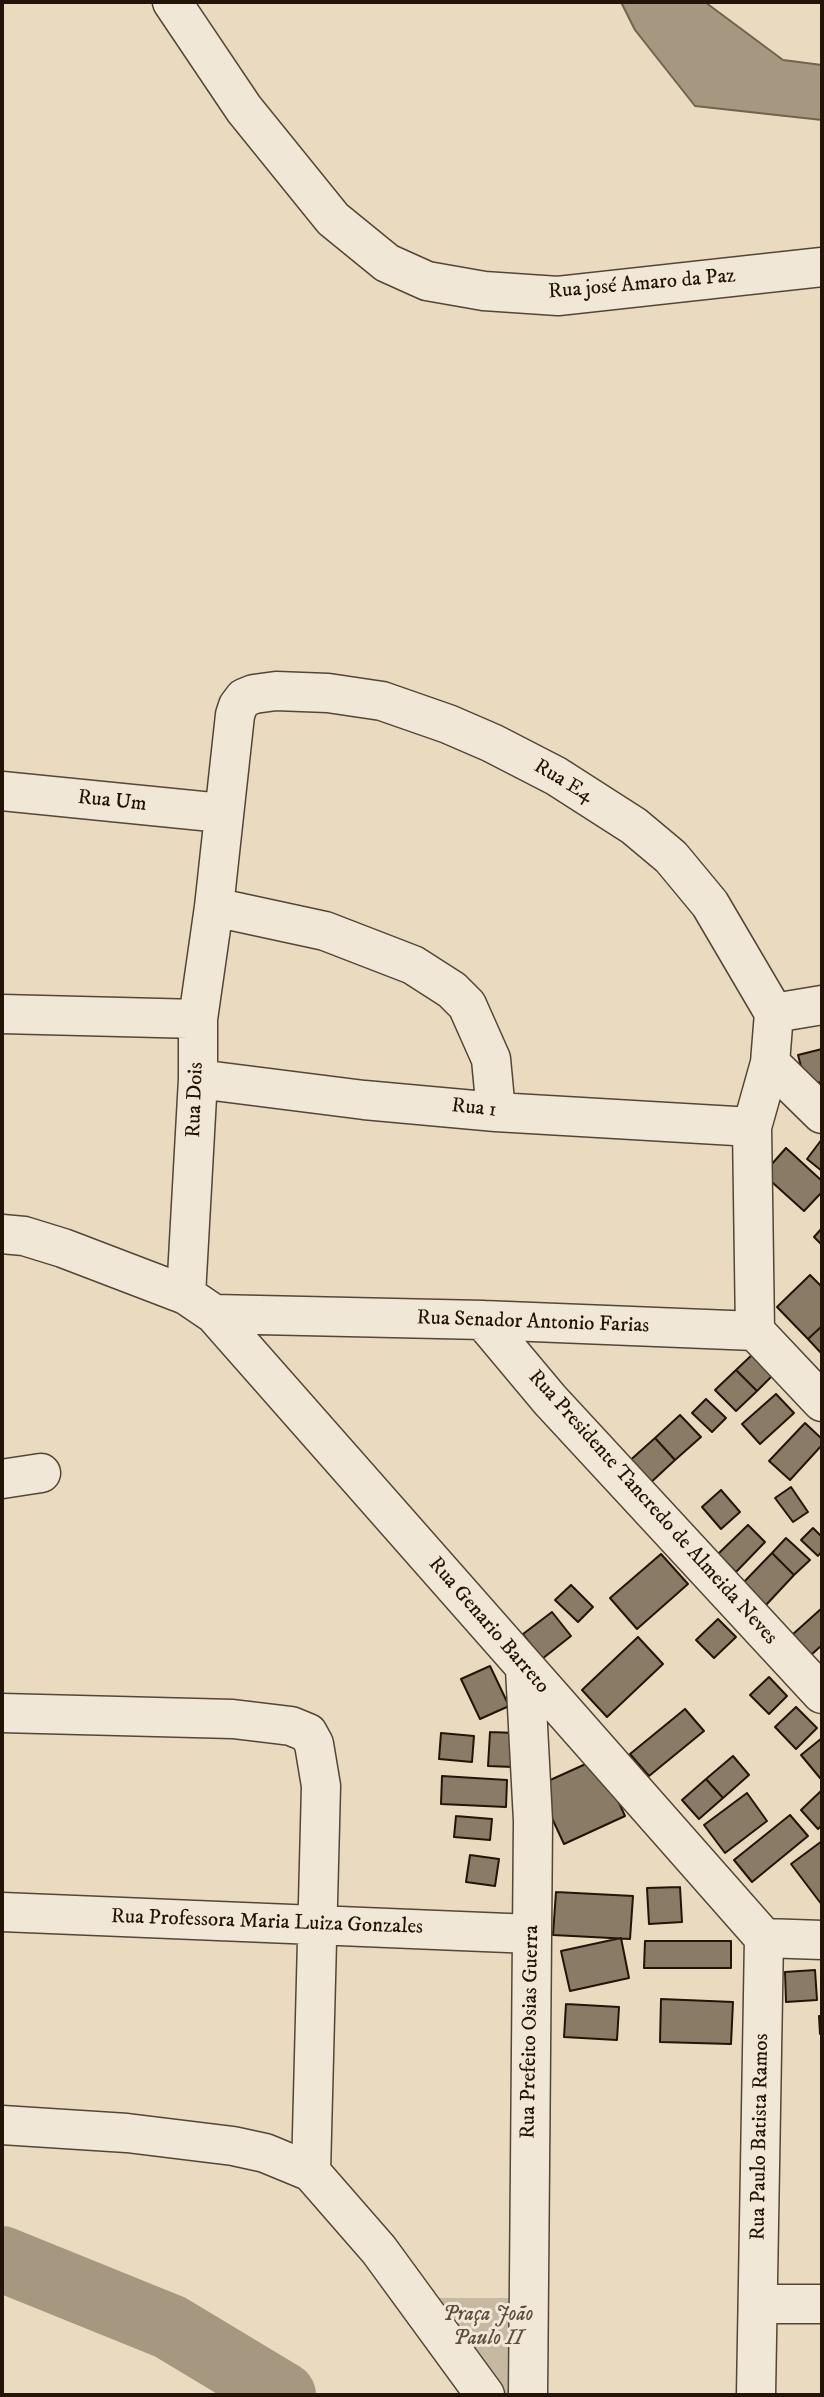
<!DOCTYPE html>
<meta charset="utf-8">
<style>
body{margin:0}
#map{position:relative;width:824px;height:2397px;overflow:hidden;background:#e9dac0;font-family:"IM FELL DW Pica",serif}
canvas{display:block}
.frame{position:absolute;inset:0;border:4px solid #231407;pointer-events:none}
</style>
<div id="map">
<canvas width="824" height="2397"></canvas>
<div class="frame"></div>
</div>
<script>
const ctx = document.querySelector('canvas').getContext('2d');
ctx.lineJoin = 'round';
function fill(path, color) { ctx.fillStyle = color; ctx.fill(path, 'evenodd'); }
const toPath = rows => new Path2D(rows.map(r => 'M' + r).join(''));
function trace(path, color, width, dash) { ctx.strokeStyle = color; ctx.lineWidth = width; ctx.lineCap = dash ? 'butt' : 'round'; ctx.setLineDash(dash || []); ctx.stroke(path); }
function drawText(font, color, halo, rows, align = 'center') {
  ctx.font = font + ' "IM FELL DW Pica",serif'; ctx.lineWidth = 6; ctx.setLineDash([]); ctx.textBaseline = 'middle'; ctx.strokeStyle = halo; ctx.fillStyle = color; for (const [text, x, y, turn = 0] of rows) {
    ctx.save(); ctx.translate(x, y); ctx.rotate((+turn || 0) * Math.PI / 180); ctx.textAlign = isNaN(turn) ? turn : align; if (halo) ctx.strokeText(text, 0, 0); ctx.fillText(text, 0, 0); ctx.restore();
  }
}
fill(toPath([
 [432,2298,519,2298,517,2395,498,2395]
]), '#c7b8a1');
const water = toPath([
 [621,2,705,2,783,60,822,65,822,120,695,106,635,30,621,2]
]);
fill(water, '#a69781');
trace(water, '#726350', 2);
trace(toPath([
 [2,2259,170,2327,283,2395]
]), '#a69781', 66);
const building = toPath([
 [822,1049,822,1082,806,1085,798,1055,822,1049],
 [822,1139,822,1171,807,1159,822,1139],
 [786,1148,822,1181,822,1192,804,1211,763,1174,786,1148],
 [822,1228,822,1245,814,1237,822,1228],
 [810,1275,822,1287,822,1326,808,1339,777,1307,810,1275],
 [822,1326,822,1354,808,1339,822,1326],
 [755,1352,775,1373,757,1391,736,1370,755,1352],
 [736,1370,757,1391,736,1411,715,1390,736,1370],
 [776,1394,794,1413,760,1444,742,1424,776,1394],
 [706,1399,726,1418,712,1432,692,1413,706,1399],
 [680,1415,701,1437,675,1460,655,1438,680,1415],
 [805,1423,822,1439,822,1445,790,1480,769,1461,805,1423],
 [655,1438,675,1460,647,1486,626,1464,655,1438],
 [791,1487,808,1512,793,1522,775,1498,791,1487],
 [721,1490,740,1512,721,1529,702,1507,721,1490],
 [748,1525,765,1542,736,1572,718,1554,748,1525],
 [813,1528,822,1537,822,1551,818,1556,801,1540,813,1528],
 [786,1538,810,1560,794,1575,772,1553,786,1538],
 [772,1553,794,1575,766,1605,743,1583,772,1553],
 [661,1554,688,1584,637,1629,610,1598,661,1554],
 [571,1585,593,1607,578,1622,555,1600,571,1585],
 [822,1608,822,1645,810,1656,792,1635,822,1608],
 [552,1612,571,1636,542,1659,523,1634,552,1612],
 [718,1619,736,1637,714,1658,696,1640,718,1619],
 [638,1637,663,1664,607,1717,582,1690,638,1637],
 [490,1666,509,1706,480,1719,461,1679,490,1666],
 [769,1677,787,1696,769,1714,750,1695,769,1677],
 [796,1707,817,1728,796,1749,775,1727,796,1707],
 [685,1709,704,1731,649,1776,630,1754,685,1709],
 [490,1732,515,1733,513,1767,488,1766,490,1732],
 [441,1733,474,1736,472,1762,439,1759,441,1733],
 [822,1738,822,1776,820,1778,801,1755,822,1738],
 [733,1756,749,1775,723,1798,706,1779,733,1756],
 [599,1758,625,1816,564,1844,537,1786,599,1758],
 [442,1776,507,1780,506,1807,441,1804,442,1776],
 [706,1779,723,1798,699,1819,682,1800,706,1779],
 [822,1790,822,1825,818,1829,801,1810,822,1790],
 [747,1793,767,1821,725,1853,704,1825,747,1793],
 [790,1815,808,1836,752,1882,734,1860,790,1815],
 [456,1816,492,1819,490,1840,454,1837,456,1816],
 [822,1841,822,1905,791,1864,822,1841],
 [470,1855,499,1859,495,1886,466,1882,470,1855],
 [680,1887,682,1922,649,1924,647,1888,680,1887],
 [556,1892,633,1896,630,1939,553,1935,556,1892],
 [621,1938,629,1978,570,1991,561,1951,621,1938],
 [645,1941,731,1941,731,1968,644,1968,645,1941],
 [815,1970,817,2000,786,2002,785,1972,815,1970],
 [661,1999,733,2002,731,2044,660,2042,661,1999],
 [566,2004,619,2007,617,2040,564,2037,566,2004],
 [819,2016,822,2016,822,2034,820,2034,819,2016]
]);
fill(building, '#8a7b67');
trace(building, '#231407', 2);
const minor = toPath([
 [172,2,244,109,333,219,387,263,427,281,484,291,558,296,822,267],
 [2,791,222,813],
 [214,907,325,931,413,965,452,990,467,1005,491,1059,496,1112],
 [774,1013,822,1005],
 [2,1014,198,1019],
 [770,1063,822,1114],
 [198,1079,364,1100,496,1112,752,1127],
 [2,1234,24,1236,63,1248,186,1295,214,1314,764,1938],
 [186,1295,198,1079,198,1019,214,907,235,715,238,706,244,698,254,694,276,691,328,693,382,701,448,724,492,743,556,776,634,826,671,857,710,904,774,1013],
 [214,1314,483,1320,755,1331,822,1402],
 [483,1320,550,1400,822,1694],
 [755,1331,752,1127,770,1063,774,1013],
 [2,1479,41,1473],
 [525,1669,533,1821,528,2395],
 [2,1713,233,1719,291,1726,308,1733,314,1744,321,1786,311,2172],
 [2,1912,532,1934],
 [764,1938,822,1940],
 [2,2125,127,2133,233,2146,265,2153,311,2172,379,2250,485,2395],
 [758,2304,822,2304],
 [756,2395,764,1938]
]);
trace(minor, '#544635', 41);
trace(minor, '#f1e7d6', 38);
drawText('21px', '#231407', '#f1e7d6', [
 ["Rua josé Amaro da Paz",642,285,-5],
 ["Rua E4",563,782,31],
 ["Rua Um",112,802,6],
 ["Rua Dois",196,1100,-88],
 ["Rua 1",474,1109,6],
 ["Rua Senador Antonio Farias",533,1323,2],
 ["Rua Presidente Tancredo de Almeida Neves",652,1508,48],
 ["Rua Genario Barreto",488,1626,49],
 ["Rua Professora Maria Luiza Gonzales",267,1923,2],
 ["Rua Prefeito Osias Guerra",531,2032,-89],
 ["Rua Paulo Batista Ramos",761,2137,-89]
]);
drawText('italic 21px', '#5c4d3d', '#f1e7d6', [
 ["Praça João",488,2316],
 ["Paulo II",488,2340]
]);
</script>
